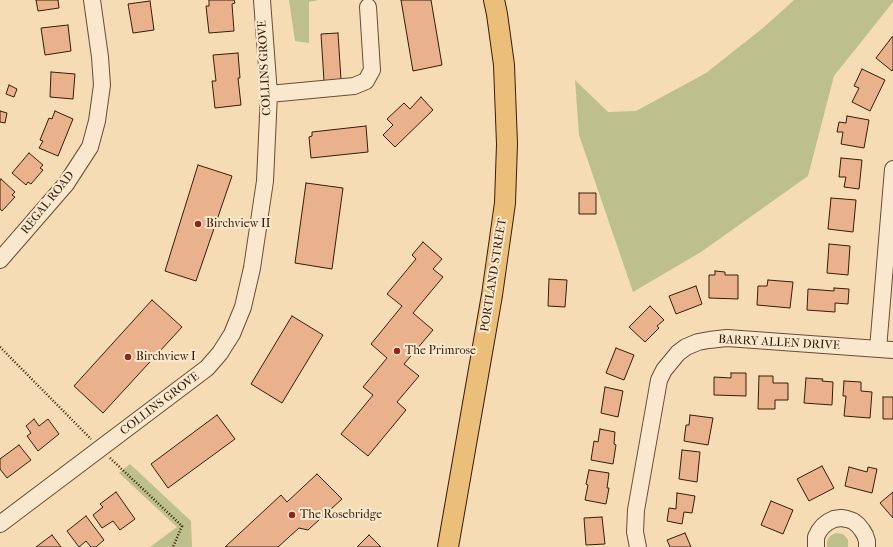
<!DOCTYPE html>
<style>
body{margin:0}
canvas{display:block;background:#f6dcb4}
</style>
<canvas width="893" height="547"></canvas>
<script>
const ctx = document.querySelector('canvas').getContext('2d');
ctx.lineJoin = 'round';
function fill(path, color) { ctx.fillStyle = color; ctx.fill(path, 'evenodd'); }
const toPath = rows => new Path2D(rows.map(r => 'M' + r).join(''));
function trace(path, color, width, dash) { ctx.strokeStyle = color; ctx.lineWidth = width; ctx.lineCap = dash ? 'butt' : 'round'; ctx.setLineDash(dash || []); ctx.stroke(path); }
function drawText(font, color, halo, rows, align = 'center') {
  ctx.font = font + ' "IM FELL French Canon",serif'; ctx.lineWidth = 4; ctx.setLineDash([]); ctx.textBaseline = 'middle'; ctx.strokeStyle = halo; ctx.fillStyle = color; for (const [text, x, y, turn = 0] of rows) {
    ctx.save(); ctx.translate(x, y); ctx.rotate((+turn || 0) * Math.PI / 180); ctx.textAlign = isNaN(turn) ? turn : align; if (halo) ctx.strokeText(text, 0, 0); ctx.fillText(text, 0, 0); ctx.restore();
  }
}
fill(toPath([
 [289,0,319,0,309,2,309,43,295,41],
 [794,0,893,0,893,2,834,76,808,176,701,252,633,292,579,135,575,80,608,112,636,111,706,73,763,28],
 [130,464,191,521,192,547,150,547,177,527,119,473],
 [836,533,843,534,846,537,848,540,848,547,827,547,827,542,828,539,830,536]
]), '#bdc08c');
const building = toPath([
 [36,0,58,0,59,8,38,11,36,0],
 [209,0,234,0,235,3,232,4,234,31,209,33,206,6,209,6,209,0],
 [401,0,431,0,442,65,413,71,401,0],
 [150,1,154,30,133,33,128,4,150,1],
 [68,25,71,51,45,55,41,28,68,25],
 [338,33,341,80,324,81,321,34,338,33],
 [892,37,893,37,893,69,892,71,876,58,892,37],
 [238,53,240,78,238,78,241,105,215,108,212,81,216,81,213,55,238,53],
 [862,69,885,80,870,111,852,102,859,88,854,86,862,69],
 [51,72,75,74,73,99,50,97,51,72],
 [9,85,17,89,14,97,6,94,9,85],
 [421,97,433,110,395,147,383,135,393,125,387,119,404,103,410,109,421,97],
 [0,111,7,113,5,123,0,122,0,111],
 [55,111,73,119,58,156,39,148,43,141,40,140,49,118,52,119,55,111],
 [847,116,869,120,864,148,841,144,843,132,837,132,839,122,846,123,847,116],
 [366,126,368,152,311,158,309,137,312,136,312,132,366,126],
 [29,153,43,165,40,168,43,170,31,184,28,182,26,185,12,173,29,153],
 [841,158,862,160,859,189,844,187,846,177,839,177,841,158],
 [198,165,232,176,196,281,165,271,198,165],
 [1,179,15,192,12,195,15,197,2,211,0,209,0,181,1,179],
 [306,183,343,188,332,269,295,263,306,183],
 [579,193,596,193,596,214,579,214,579,193],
 [831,198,856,200,853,232,828,229,831,198],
 [423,242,442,259,433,269,443,277,413,313,433,330,404,364,419,376,397,402,406,410,368,456,341,434,373,395,363,387,387,358,371,344,402,306,387,294,416,259,412,255,423,242],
 [829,244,850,246,848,275,827,273,829,244],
 [715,271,725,272,725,275,738,275,738,299,709,298,709,275,715,275,715,271],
 [549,279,567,280,565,307,548,306,549,279],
 [768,280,793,282,790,308,757,305,758,286,767,286,768,280],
 [696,286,702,304,676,314,669,296,696,286],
 [834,288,849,289,848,304,835,303,835,312,807,310,808,289,834,291,834,288],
 [152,300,182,327,103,413,74,386,152,300],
 [650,306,664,320,657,326,659,328,645,342,629,327,650,306],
 [292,316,323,335,282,403,251,384,292,316],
 [616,348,634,355,624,380,606,373,616,348],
 [731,373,746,373,746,396,714,395,714,377,731,378,731,373],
 [759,376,773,376,773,383,788,383,788,400,775,400,775,409,758,409,759,376],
 [806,378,823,379,822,381,833,382,832,405,804,403,806,378],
 [844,381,861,382,861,391,872,392,870,418,844,416,846,396,843,396,844,381],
 [605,387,623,391,618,417,601,413,605,387],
 [883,397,893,397,893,419,883,419,883,397],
 [217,415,235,439,168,488,151,464,217,415],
 [690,415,713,418,708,445,684,441,686,425,689,425,690,415],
 [34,419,39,426,48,419,59,434,38,451,27,436,31,433,26,426,34,419],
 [600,429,615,432,614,444,616,445,613,464,591,460,594,441,598,442,600,429],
 [19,445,31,460,7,478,0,469,0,459,19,445],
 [682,450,700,452,697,482,679,479,682,450],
 [822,466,834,488,809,501,797,479,822,466],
 [849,467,867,472,868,467,877,469,872,493,845,486,849,467],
 [589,470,609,473,607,488,609,488,606,504,585,500,588,485,586,484,589,470],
 [317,474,342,499,308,530,299,528,278,547,225,547,281,495,287,502,317,474],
 [116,492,135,519,120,530,113,521,102,528,93,515,103,507,100,504,116,492],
 [893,492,893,518,880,503,893,492],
 [677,493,695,496,692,513,684,512,682,524,667,521,669,508,676,509,677,493],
 [771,501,793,510,783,534,761,525,771,501],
 [86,516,104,540,96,547,91,547,86,541,79,547,67,531,86,516],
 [602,517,605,544,586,545,584,518,602,517],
 [685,533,691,547,670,547,667,540,685,533],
 [52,535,61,547,36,547,52,535],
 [369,535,381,547,357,547,369,535]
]);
fill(building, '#e9b28d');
trace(building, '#381c09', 1);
const minor = toPath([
 [269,94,354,86,366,81,372,70,368,7],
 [0,260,66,184,90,147,97,121,102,85,100,57,92,0],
 [878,349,893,169],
 [0,524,207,368,220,353,232,334,243,307,252,268,265,181,269,94,262,0],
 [638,547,635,532,636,510,659,380,664,370,678,353,686,347,698,342,709,340,727,338,893,350],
 [816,547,816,537,819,531,823,526,828,522,834,519,841,518,847,519,853,521,858,525,862,530,865,535,867,541,867,547]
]);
const major = toPath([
 [448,547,492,295,505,203,507,144,504,65,497,14,494,0]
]);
trace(minor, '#684c34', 18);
trace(major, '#381c09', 22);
trace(toPath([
 [0,347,91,439],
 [110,458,182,526,173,547]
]), '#381c09', 2.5, [1, 2]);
trace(minor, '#f9e8ce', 16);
trace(major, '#ebbe7a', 20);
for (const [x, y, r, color] of [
 [198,224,4,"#8f2418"],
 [397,351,4,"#8f2418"],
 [128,357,4,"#8f2418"],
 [292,515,4,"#8f2418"]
]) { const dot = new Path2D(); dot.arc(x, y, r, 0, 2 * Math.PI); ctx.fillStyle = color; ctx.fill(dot); trace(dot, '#f9e8ce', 1.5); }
drawText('12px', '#381c09', '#f9e8ce', [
 ["COLLINS GROVE",265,68,-93],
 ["REGAL ROAD",48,203,-51],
 ["PORTLAND STREET",494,275,-81],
 ["BARRY ALLEN DRIVE",779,343,3],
 ["COLLINS GROVE",160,404,-37]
]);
drawText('12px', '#381c09', '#f9e8ce', [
 ["Birchview II",206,224],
 ["The Primrose",405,351],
 ["Birchview I",136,357],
 ["The Rosebridge",300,515]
], 'left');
</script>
